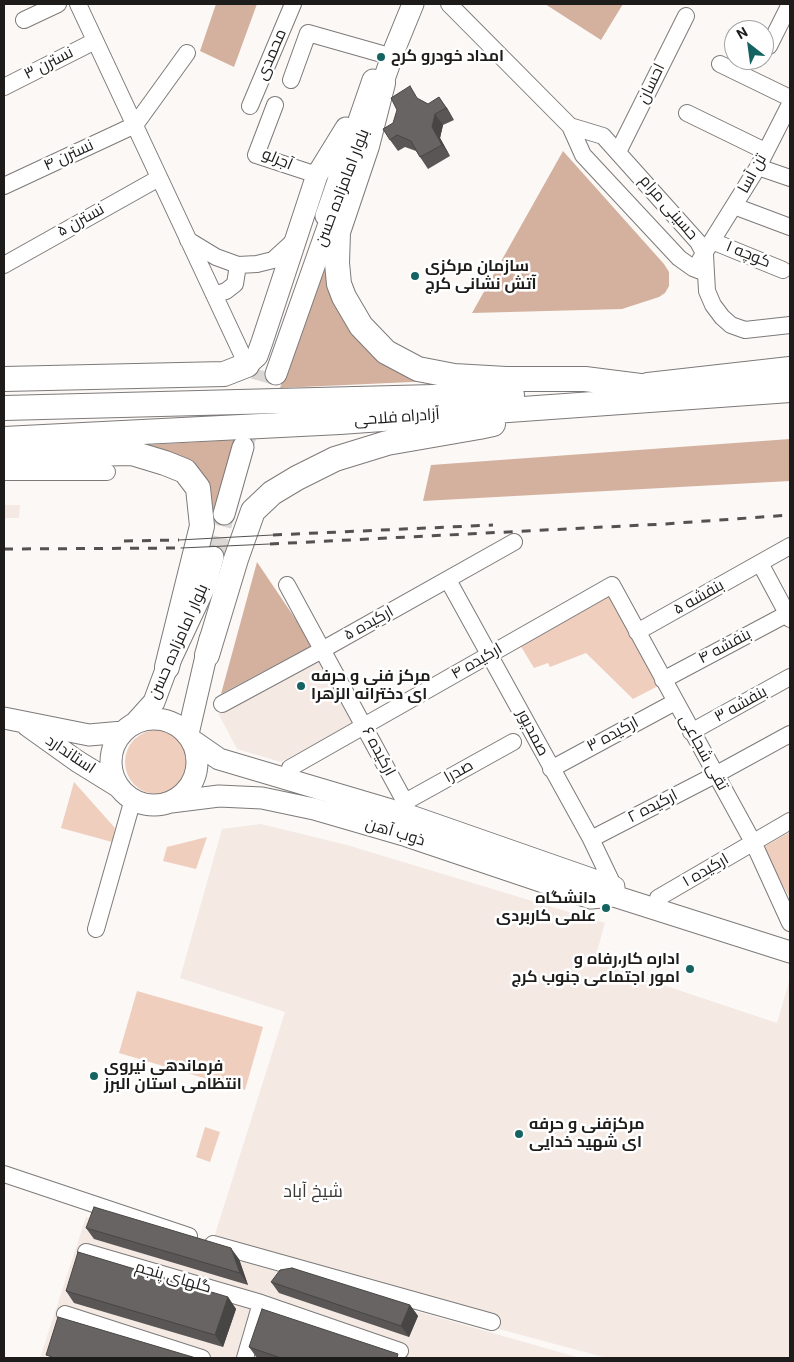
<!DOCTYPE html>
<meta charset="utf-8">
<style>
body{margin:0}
#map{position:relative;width:794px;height:1362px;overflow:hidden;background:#fbf8f6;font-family:Roboto,sans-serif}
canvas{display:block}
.frame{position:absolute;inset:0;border:5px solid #1d1c1b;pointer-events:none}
.north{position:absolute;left:724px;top:20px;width:50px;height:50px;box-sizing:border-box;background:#fff;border:1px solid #a5a4a4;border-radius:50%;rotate:330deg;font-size:14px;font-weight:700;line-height:20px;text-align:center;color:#1d1c1b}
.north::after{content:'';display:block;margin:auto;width:18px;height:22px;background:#146361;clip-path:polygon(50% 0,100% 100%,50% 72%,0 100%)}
</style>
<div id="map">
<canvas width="794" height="1362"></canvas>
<div class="frame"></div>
<div class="north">N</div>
</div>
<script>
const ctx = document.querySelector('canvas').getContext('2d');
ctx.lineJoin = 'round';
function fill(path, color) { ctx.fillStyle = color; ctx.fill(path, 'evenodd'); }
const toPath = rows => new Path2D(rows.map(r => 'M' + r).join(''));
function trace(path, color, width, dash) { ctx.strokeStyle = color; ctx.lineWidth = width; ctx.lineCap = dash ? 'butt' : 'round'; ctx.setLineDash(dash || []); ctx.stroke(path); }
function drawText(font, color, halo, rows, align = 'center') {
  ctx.font = font + ' Roboto,Cairo,sans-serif'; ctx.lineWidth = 5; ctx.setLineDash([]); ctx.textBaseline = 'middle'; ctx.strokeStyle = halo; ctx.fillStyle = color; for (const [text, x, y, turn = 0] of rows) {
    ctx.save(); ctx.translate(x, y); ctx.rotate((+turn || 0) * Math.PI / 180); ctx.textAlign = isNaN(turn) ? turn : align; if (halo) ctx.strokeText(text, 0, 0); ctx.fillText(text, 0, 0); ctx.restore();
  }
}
fill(toPath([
 [4,503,5,505,20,505,19,518,4,518],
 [318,660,355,722,281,762,237,749,218,713],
 [261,824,347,845,605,923,594,962,777,1023,790,978,790,1358,607,1358,469,1321,212,1244,285,1012,180,978,222,829],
 [86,1217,580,1358,40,1358]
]), '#f4e9e3');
fill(toPath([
 [609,593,658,686,633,699,586,653,550,667,548,663,534,668,520,645],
 '125 762a32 32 0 1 1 64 0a32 32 0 1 1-64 0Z',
 [74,782,115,828,112,842,61,828],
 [790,832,790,898,762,848],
 [207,837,196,869,163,861,167,847],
 [137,991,263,1027,245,1090,119,1053],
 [205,1127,220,1132,210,1162,196,1157]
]), '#efcebe');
fill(toPath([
 [216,4,257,4,234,67,200,51],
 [545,4,623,4,601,40],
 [563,151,664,264,669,272,669,286,665,293,659,297,622,309,472,313],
 [330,239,338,307,433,381,280,388],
 [790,439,790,481,423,501,431,465],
 [235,440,214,520,209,518,207,501,145,445],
 [257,562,313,645,221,694]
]), '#d4b19f');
trace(toPath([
 [244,443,264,371],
 [213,557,224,514]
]), '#dad7d5', 21, [21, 11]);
const minor = toPath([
 [78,4,247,365],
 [449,4,570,126,583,155,679,258,693,268,706,273],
 [24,20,58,4],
 [769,46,790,4],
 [720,64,790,98],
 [291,80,308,33,382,54],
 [4,87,95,41],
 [275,105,256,155,317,175],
 [250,106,293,4],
 [687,113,765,151],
 [570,126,603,136,698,242,705,255,707,291,713,305,722,317,731,325,745,330,790,325],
 [618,152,686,16],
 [758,167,790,178],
 [4,186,135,125,187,53],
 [734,206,790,227],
 [188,240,216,257,238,265,257,264,273,260,295,240],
 [712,241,783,270],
 [700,260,758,167,790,104],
 [4,265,159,178],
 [214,295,226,291,235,284,238,265],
 [4,472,107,472],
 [760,563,790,619],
 [448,580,591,839,614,887],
 [287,585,405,802,408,815],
 [637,632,790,546],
 [663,680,787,614],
 [222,704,322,650,514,542],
 [691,732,790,677],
 [290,768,612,585,754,844,790,923],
 [551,769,675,702],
 [405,802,513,742],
 [591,839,715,775,790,734],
 [658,898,790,821],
 [96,929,133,799],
 [4,1174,189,1236],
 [213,1244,492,1322],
 [86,1252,261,1303,400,1351],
 [65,1314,202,1358],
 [245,1358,261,1303]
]);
const major = toPath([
 [377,99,395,48,413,4],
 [326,216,373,80],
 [247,365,257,356,262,342,317,175,346,128],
 [276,374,336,204],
 [224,514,243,447],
 [4,718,89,735,123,732],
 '111 762a43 43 0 1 1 86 0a43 43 0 1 1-86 0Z',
 [136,722,154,702,167,667,205,586,213,557],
 [28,726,77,761,119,787],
 [188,734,210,639],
 [193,741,219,759,408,815,594,880,614,887,614,896],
 [171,802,219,796,262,798,314,809,407,836,591,898,614,896,790,952]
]);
const highway = toPath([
 [383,83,367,146,338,232,337,263,339,284,344,297,361,326,386,352,418,369,454,376,506,379,585,379,640,386],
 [4,379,224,374,247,365],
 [648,385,790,369],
 [4,408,512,395],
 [4,439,340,422,790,390],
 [4,453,37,455,132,453,165,463,185,471,198,488,202,526,167,667],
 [207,655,236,559,253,511,272,493,297,478,335,459,387,443,479,427,493,424]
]);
trace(minor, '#7d7a79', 18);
trace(major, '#7d7a79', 23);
trace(highway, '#7d7a79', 26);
trace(minor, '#fff', 16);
trace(major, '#fff', 21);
trace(highway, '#fff', 24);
trace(toPath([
 [179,540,273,535],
 [181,548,270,544]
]), '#545251', 1);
trace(toPath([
 [273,535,493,525],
 [124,541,179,540],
 [270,544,664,524,790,515],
 [4,549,181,548]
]), '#545251', 3, [9, 9]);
fill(toPath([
 [419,100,428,104,447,108,454,120,443,125,440,138,450,156,428,169,416,151,405,147,398,151,390,140],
 [86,1228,239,1259,248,1285,94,1239],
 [271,1282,410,1305,418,1316,409,1337,279,1293],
 [66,1291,228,1297,236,1309,223,1347,74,1303],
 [249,1347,401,1358,257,1358]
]), '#595655');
fill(toPath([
 [439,97,447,108,454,120,446,108],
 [435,114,443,125,440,138,450,156,442,145,432,127],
 [231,1248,239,1259,248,1285,240,1273],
 [228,1297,236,1309,223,1347,215,1335],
 [410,1305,418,1316,409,1337,401,1326]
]), '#484645');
const building = toPath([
 [410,86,417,98,428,104,439,97,446,108,435,114,432,127,442,145,420,157,411,141,397,135,390,140,383,129,393,123,397,110,391,98,410,86],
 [94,1207,231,1248,240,1273,86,1228,94,1207],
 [78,1252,228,1297,215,1335,66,1291,78,1252],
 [292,1268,410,1305,401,1326,271,1282,280,1270,292,1268],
 [262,1309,398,1354,397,1358,281,1358,249,1347,262,1309],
 [58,1317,196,1358,55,1358,46,1355,58,1317]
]);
fill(building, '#676463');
trace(building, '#484645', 1);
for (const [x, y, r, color] of [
 [381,57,5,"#146361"],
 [415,276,5,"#146361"],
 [301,686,5,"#146361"],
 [606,908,5,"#146361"],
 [690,969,5,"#146361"],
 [94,1076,5,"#146361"],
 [519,1134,5,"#146361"]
]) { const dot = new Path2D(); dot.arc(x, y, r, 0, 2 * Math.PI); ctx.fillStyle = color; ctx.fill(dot); trace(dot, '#fff', 2); }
drawText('16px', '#1d1c1b', '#fff', [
 ["محمدی",272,55,-67],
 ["نسترن ۳",49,64,-27],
 ["احسان",652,84,-64],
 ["نسترن ۴",69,156,-25],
 ["آجرلو",277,160,23],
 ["تن آسا",753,174,-61],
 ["بلوار امامزاده حسن",343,188,-69],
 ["حسینی مرام",668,208,49],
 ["نسترن ۵",81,221,-29],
 ["کوچه ۱",748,255,22],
 ["آزادراه فلاحی",397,418,-4],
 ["بنفشه ۵",699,598,-29],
 ["ارکیده ۵",369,624,-29],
 ["بلوار امامزاده حسن",179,642,-66],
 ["بنفشه ۴",725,647,-28],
 ["ارکیده ۴",477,662,-30],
 ["بنفشه ۳",741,705,-29],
 ["صمدپور",532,733,62],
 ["ارکیده ۳",613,735,-28],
 ["ارکیده ۶",378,752,62],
 ["تقی شجاعی",703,753,61],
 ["استاندارد",70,755,34],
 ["صدرا",459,772,-29],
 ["ارکیده ۲",653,807,-27],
 ["ذوب آهن",395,833,17],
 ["ارکیده ۱",706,871,-30],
 ["گلهای پنجم",173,1278,16]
]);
drawText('bold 16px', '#1d1c1b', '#fff', [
 ["امداد خودرو کرح",391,57],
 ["سازمان مرکزی",425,267],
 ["آتش نشانی کرج",425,285],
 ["مرکز فنی و حرفه",311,677],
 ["ای دخترانه الزهرا",311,695],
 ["دانشگاه",596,899,"right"],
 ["علمی کاربردی",596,917,"right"],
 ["اداره کار،رفاه و",680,960,"right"],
 ["امور اجتماعی جنوب کرج",680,978,"right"],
 ["فرماندهی نیروی",104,1067],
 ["انتظامی استان البرز",104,1085],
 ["مرکزفنی و حرفه",529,1125],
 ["ای شهید خدایی",529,1143]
], 'left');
drawText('18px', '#3b3837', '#fff', [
 ["شیخ آباد",313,1192]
]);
</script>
